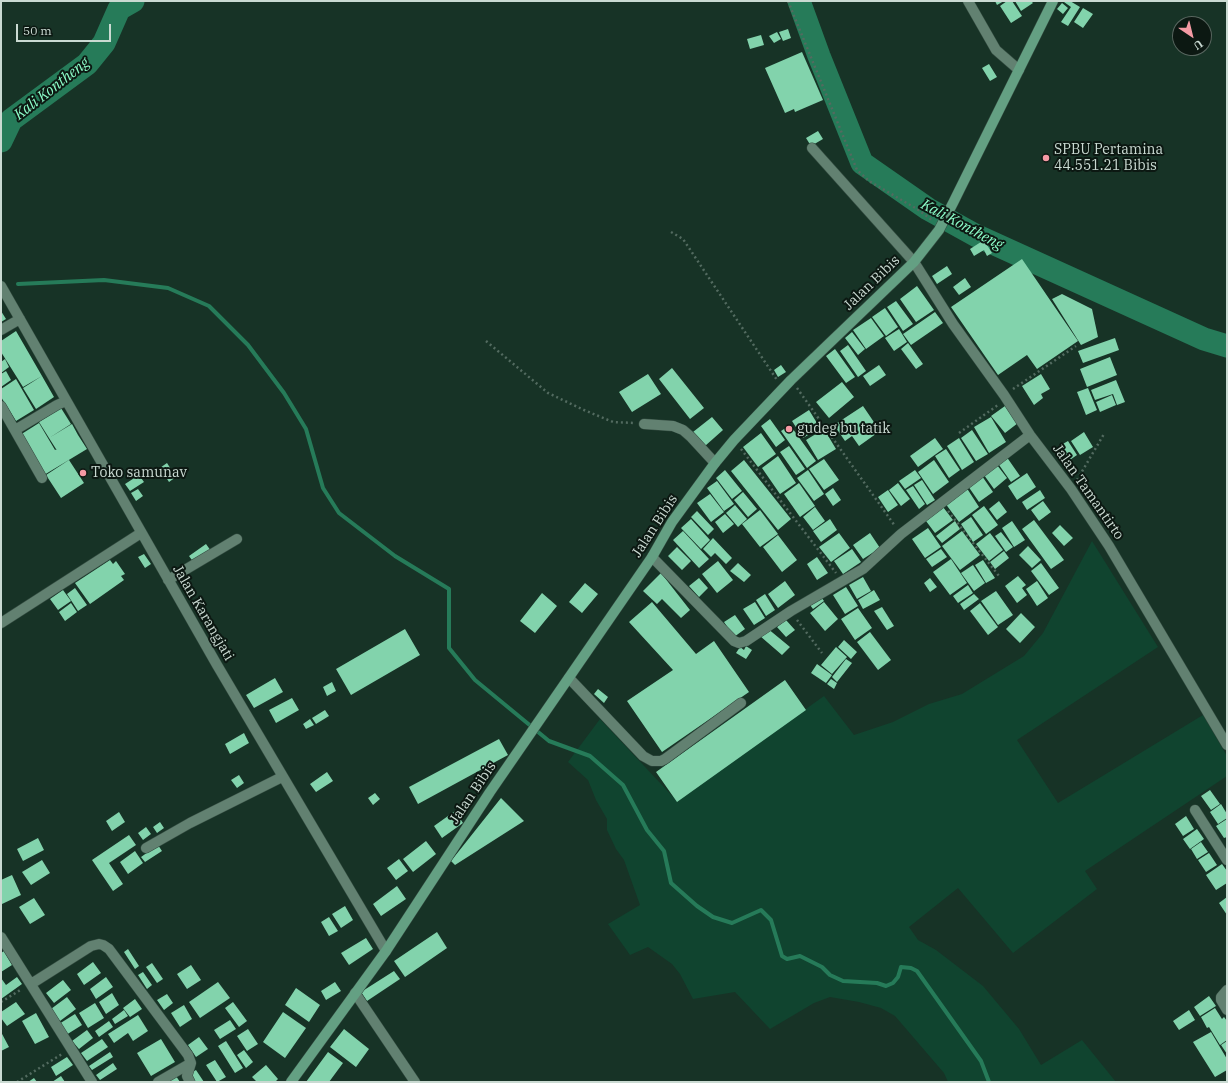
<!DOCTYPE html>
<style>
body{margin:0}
#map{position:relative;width:1228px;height:1083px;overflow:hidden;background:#173326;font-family:"IBM Plex Serif",serif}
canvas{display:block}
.frame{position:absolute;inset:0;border:2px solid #cadad2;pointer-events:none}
.north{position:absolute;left:1172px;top:16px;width:40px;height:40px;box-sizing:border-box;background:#0c1812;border:1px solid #58665f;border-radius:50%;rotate:145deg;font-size:11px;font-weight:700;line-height:16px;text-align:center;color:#cadad2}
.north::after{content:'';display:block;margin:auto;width:14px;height:18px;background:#f49aa4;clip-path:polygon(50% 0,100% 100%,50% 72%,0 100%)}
.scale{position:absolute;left:16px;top:24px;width:95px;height:18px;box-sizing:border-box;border:2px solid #cadad2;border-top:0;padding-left:5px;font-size:12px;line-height:14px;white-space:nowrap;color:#cadad2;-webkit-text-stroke:3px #0c1812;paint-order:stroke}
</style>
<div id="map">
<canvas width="1228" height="1083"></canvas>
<div class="frame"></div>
<div class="north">U</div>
<div class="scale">50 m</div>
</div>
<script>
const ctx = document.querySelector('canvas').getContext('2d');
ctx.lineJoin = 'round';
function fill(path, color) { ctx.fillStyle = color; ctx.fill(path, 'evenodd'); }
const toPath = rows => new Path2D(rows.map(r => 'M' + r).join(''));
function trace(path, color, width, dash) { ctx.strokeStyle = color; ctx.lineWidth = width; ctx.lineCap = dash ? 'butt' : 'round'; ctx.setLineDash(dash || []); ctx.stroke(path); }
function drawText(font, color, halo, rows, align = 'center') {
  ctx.font = font + ' "IBM Plex Serif",serif'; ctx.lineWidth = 4; ctx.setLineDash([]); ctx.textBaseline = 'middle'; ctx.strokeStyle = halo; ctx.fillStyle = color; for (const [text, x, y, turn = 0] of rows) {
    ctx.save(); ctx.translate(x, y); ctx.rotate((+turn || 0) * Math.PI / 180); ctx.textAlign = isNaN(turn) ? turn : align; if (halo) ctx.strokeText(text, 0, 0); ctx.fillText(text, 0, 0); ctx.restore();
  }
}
fill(toPath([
 [1092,541,1158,647,1017,740,1058,803,1203,715,1227,756,1227,776,1085,871,1097,889,1013,953,958,888,909,927,918,940,936,950,983,986,1019,1029,1041,1065,1082,1040,1116,1082,948,1082,944,1073,895,1016,881,1008,859,1002,830,997,814,1003,770,1029,735,992,693,999,680,974,672,964,648,947,630,955,608,924,640,905,624,860,616,849,607,830,607,819,596,800,588,780,568,762,600,719,677,801,824,696,854,735,893,722,929,704,962,694,1024,656,1043,633]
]), '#10442f');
trace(toPath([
 [18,284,104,280,168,288,209,306,248,345,284,393,306,429,323,488,339,513,395,556,449,589,449,648,475,680,549,741,590,756,623,785,647,830,664,851,671,883,697,906,713,917,732,923,761,910,771,920,782,956,787,959,800,956,822,967,830,975,843,981,877,983,886,986,893,983,898,977,901,967,911,968,917,971,981,1061,989,1082]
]), '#267b59', 4);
trace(toPath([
 [799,1,819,56,862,163,928,209,975,235,1204,339,1227,346],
 [1,141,11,120,87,64,104,43,119,9,133,1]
]), '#267b59', 23);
fill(toPath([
 [995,1,1004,1,997,5],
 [1007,1,1012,1,1022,16,1011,23,1000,6],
 [1015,1,1031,1,1033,3,1021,11],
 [1065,1,1070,1,1080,7,1068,26,1061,22,1071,7,1064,2],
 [1062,3,1068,8,1063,14,1057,9],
 [1083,8,1093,14,1083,28,1074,22],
 [788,29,791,38,783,41,779,32],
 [777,32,781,39,774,43,769,36],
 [761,35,764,45,750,49,747,39],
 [802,52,823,100,795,112,794,109,785,113,765,68],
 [989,64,997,77,990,81,982,68],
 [818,131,823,139,811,146,806,138],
 [984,240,992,253,987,256,984,250,974,256,970,249],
 [1022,259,1078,341,1037,369,1027,355,998,375,951,307],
 [947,266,952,274,937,284,932,276],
 [965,278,971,287,959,295,953,287],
 [917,286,934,310,916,322,900,299],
 [1062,294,1092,309,1098,337,1081,345,1052,299],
 [896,301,913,324,903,331,887,307],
 [885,308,898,327,886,336,872,317],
 [1,311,6,319,1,322],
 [935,312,943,323,911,345,903,334],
 [871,318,884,336,866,349,853,330],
 [899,329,907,342,894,351,885,338],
 [16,331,42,376,23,387,1,352,1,341],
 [852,332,865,349,858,355,845,338],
 [1115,338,1119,350,1083,363,1078,351],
 [908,343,923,364,916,369,901,349],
 [848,345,866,371,858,377,840,351],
 [835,349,855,377,846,383,826,356],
 [1110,357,1117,375,1087,387,1080,369],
 [5,359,9,367,1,373,1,362],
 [781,365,786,372,778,377,774,370],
 [879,365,886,375,870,386,863,376],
 [672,368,704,408,690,419,659,379],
 [6,371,11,380,1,387,1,374],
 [648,374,661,394,632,412,619,392],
 [1041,374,1050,389,1041,394,1043,398,1034,405,1022,386],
 [42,376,54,397,36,409,23,388],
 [16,379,34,410,16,421,1,397,1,389],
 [1116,380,1125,402,1117,405,1113,394,1095,400,1091,390],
 [842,382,854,397,829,418,816,402],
 [1088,388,1097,410,1086,415,1077,392],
 [1112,395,1116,405,1100,412,1096,402],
 [863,406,880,431,859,446,852,436,845,441,834,425],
 [1005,406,1018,423,1005,433,991,416],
 [61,408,71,424,49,438,39,422],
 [809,410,820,428,803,438,792,421],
 [712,417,723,430,705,446,693,432],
 [991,417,1006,442,989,453,974,427],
 [770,419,785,440,776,447,761,426],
 [39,423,55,450,57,449,56,449,49,438,72,424,78,435,72,439,78,435,87,449,44,475,20,435],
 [790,425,816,461,807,468,781,431],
 [824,429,836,449,818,460,806,440],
 [972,430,988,454,976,461,961,438],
 [1084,432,1093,447,1080,455,1071,441],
 [761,433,776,454,758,467,743,447],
 [935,438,943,449,918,467,910,456],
 [959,438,974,462,962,470,947,446],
 [1068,441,1077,455,1064,464,1054,449],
 [789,446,805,469,796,475,780,452],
 [946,449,960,470,949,478,935,456],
 [778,456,796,483,780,494,762,468],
 [1006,456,1020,476,1011,482,997,462],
 [824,459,839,480,824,490,809,469],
 [69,460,84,483,61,498,46,475],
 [744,460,791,519,778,530,731,471],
 [934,460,949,482,933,494,918,472],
 [167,463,176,477,169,482,164,474,159,478,154,472],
 [997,465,1007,478,994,489,984,475],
 [725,470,742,491,732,499,716,478],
 [808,470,824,494,814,501,797,478],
 [915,470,921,478,905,489,899,481],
 [1027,473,1036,487,1017,500,1008,486],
 [139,475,144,482,130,491,125,484],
 [982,476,993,492,979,502,968,486],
 [922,480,935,500,927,505,914,485],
 [717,481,734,504,724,511,707,488],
 [799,483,815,506,800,517,784,494],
 [898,483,910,499,901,506,889,490],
 [913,486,925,504,919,509,906,490],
 [833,488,841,500,833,506,825,494],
 [138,489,143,496,136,501,131,493],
 [966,489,968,490,979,507,959,522,945,503],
 [888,490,898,505,888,512,878,497],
 [1040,490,1045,498,1027,510,1022,502],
 [743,492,757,509,748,517,734,500],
 [710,494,724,512,711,522,697,503],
 [999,501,1007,512,997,520,989,509],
 [1043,501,1051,512,1039,521,1031,510],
 [735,505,747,519,738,527,726,513],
 [984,506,998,525,986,534,972,515],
 [815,507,825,521,813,530,803,517],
 [943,507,953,520,935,533,926,521],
 [760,510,778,534,760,547,742,524],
 [697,511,714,529,708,535,691,517],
 [725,514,734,524,723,533,715,522],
 [971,517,983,535,973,542,961,524],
 [691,519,710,540,701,549,681,528],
 [830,519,837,530,821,542,813,531],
 [1034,520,1064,560,1051,569,1022,529],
 [955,521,960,529,942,543,936,536],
 [1012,521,1025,540,1014,547,1002,528],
 [1060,525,1073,538,1064,546,1052,533],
 [928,528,941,547,925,558,912,539],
 [683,531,709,559,699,568,673,540],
 [962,531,980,555,960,570,942,546],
 [1001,532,1013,547,1006,552,995,536],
 [839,533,850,548,831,562,819,547],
 [870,533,880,548,863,559,853,545],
 [990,533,1003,550,989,561,976,544],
 [778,535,797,560,782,572,763,547],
 [713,538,732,558,726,564,715,553,711,557,703,549],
 [206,544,211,551,194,563,189,556],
 [1028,546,1041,560,1032,568,1019,555],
 [677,547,691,561,682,570,668,556],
 [852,549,861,562,843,574,834,561],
 [941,549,947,557,932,567,926,559],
 [1004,551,1009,558,995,569,990,562],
 [144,554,151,564,145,568,138,557],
 [817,557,828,573,817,580,807,564],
 [951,559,967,583,950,595,933,572],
 [110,560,113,564,116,561,125,574,121,576,124,580,90,604,75,583],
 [983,560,995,578,986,583,975,565],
 [718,561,733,580,717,593,702,574],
 [738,563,751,575,744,582,730,571],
 [1041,563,1059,588,1049,595,1031,571],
 [973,565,985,583,974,591,961,573],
 [661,573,690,610,681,618,662,599,657,604,643,591],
 [1018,576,1026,585,1022,588,1027,595,1017,603,1005,586],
 [863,577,871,591,857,599,849,585],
 [699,578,708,588,699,597,689,586],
 [930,578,937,587,930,592,924,583],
 [785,581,795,595,778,608,768,594],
 [1037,581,1048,598,1037,606,1026,589],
 [585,583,598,594,582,613,569,602],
 [968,585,973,593,958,603,953,596],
 [846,587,858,606,845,614,833,595],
 [75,588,87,605,78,611,67,594],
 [63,590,71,601,58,610,50,599],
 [874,590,880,600,863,609,858,600],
 [996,591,1013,615,998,625,981,601],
 [542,593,557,606,535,633,520,621],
 [765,594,775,610,766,616,756,600],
 [974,594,979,599,964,610,960,604],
 [821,597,824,601,813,609,810,605],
 [652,602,696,654,714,641,749,692,662,752,627,701,673,670,629,622],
 [755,602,765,618,754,625,743,609],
 [824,602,838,619,825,631,810,613],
 [71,603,77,612,65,621,59,612],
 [980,603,998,627,988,635,970,611],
 [882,607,894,626,887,630,874,611],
 [858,608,872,628,855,640,841,619],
 [1021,613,1035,627,1020,643,1006,629],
 [735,615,745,629,734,637,724,622],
 [786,620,795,630,786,637,777,627],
 [767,628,790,647,782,655,760,636],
 [405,629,420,655,351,695,336,669],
 [870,632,891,660,878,670,857,642],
 [844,640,857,652,851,659,838,647],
 [746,646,752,650,746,659,736,653,740,647,744,650],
 [836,647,847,657,832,674,821,665],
 [846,659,852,663,837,682,832,677],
 [817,664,832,675,826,683,811,673],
 [275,678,283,692,254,708,246,695],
 [831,679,837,683,834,689,827,684],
 [785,680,806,710,677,802,656,772],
 [332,682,336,691,327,696,323,687],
 [598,689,608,697,604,703,594,694],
 [292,698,299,710,276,723,269,710],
 [325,710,329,716,316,724,312,718],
 [310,719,314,725,306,729,303,724],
 [244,733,249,743,230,754,225,744],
 [499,739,508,755,418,804,409,787],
 [327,772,333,781,316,792,310,784],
 [239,775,244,783,237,788,231,780],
 [1210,790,1220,804,1211,810,1201,796],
 [375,793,380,799,373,805,368,798],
 [501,798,524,821,455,865,451,861],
 [1221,804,1227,814,1227,818,1218,824,1210,812],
 [455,811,463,823,442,838,434,826],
 [119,812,125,822,112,831,106,821],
 [1186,816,1194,829,1183,836,1175,824],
 [1227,819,1227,837,1224,838,1216,826],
 [160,822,164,828,157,833,153,827],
 [146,827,151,834,143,840,138,833],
 [1197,829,1204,839,1190,849,1183,839],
 [129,835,136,845,109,863,123,884,113,891,92,860],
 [38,838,44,850,23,861,17,849],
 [426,841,436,854,413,872,403,859],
 [1201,842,1208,852,1197,859,1191,849],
 [158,845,162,851,145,862,141,857],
 [135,851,143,863,128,874,120,862],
 [1209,853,1217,865,1206,872,1198,860],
 [399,859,408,871,396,880,387,868],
 [42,860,50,873,31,885,22,872],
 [1222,864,1227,871,1227,883,1216,890,1206,875],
 [12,875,21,895,2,904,1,880],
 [397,886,406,899,381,916,373,904],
 [1227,897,1227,915,1219,903],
 [34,898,45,915,30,924,19,907],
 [345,906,353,920,341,928,332,914],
 [329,917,338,931,329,936,321,922],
 [437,932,447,948,405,977,394,961],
 [366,938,373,949,349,965,341,953],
 [128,949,139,966,135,969,124,952],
 [4,951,12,965,1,972,1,953],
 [93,962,101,973,84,985,77,974],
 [152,963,163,979,157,983,146,967],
 [191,965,201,980,187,989,177,974],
 [394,971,400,979,367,1001,361,992],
 [143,972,152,985,147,989,138,975],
 [17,977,22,984,1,999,1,978,6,985],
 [106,977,113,987,96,999,90,989],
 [63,980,71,990,54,1003,46,993],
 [218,982,230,998,200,1018,189,1002],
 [335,982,341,991,326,1000,321,991],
 [296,988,320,1005,309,1022,285,1005],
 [112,993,119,1005,106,1014,99,1002],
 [167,994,173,1003,164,1010,157,1000],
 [1209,996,1216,1006,1200,1016,1194,1007],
 [67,997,76,1009,60,1021,51,1009],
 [135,999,142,1009,130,1017,123,1008],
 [16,1002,25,1014,7,1026,1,1018,1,1012],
 [233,1002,247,1021,239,1027,225,1008],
 [95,1003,104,1018,88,1028,79,1013],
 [184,1005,192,1019,180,1027,171,1013],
 [1215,1008,1222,1019,1224,1017,1227,1021,1227,1040,1220,1045,1209,1027,1207,1028,1201,1017],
 [124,1010,128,1016,115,1024,112,1019],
 [1189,1010,1195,1020,1179,1030,1173,1021],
 [283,1012,306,1028,285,1058,263,1042],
 [36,1013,49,1037,35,1044,22,1021],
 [75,1014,82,1025,66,1035,59,1024],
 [138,1015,148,1031,133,1041,128,1033,114,1043,108,1034],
 [230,1020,236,1029,220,1039,214,1030],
 [109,1021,113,1027,99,1037,95,1031],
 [248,1029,258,1044,247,1051,237,1036],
 [344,1029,369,1049,356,1067,330,1047],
 [87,1030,93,1038,79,1049,72,1041],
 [1,1032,9,1047,1,1051],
 [1211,1032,1227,1059,1227,1070,1215,1077,1193,1042],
 [199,1037,208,1049,196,1057,188,1045],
 [102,1039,108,1047,87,1061,81,1053],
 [161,1039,175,1062,151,1076,137,1053],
 [226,1041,243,1068,235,1073,218,1046],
 [1227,1041,1227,1054,1221,1045],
 [244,1050,253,1062,246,1068,237,1055],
 [110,1052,113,1057,92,1070,89,1066],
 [328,1052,343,1063,329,1082,306,1082],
 [67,1057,73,1065,56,1076,51,1067],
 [215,1060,226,1077,217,1082,206,1065],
 [113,1063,117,1069,100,1080,96,1075],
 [266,1065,278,1079,275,1082,257,1082,252,1077],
 [196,1070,204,1082,194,1082,189,1074],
 [61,1076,65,1082,52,1082],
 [176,1076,180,1082,167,1082],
 [34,1078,37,1082,28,1082]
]), '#82d3ac');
const minor = toPath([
 [968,1,996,50,1019,70],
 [812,148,914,262,953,324,1004,395,1030,435,1071,489,1109,546,1227,745],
 [1,286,217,665,386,951],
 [1,330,20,319],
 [1,406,42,478],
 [644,424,673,426,683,430,691,437,715,463],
 [15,430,57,405,66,401],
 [652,557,734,641,739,643,746,641,791,611,863,569,901,534,1030,435],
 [168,580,237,539],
 [1,623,141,533],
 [569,678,643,756,652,761,661,761,665,759,741,703],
 [1195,810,1227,860],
 [146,848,190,823,282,777],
 [1,937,92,1082],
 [31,984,91,946,99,944,103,945,109,949,188,1055,191,1063,187,1076,190,1082],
 [1227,990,1221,997,1221,1000,1227,1010],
 [355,993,415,1082],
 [158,1082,191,1063]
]);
const major = toPath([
 [291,1082,386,951,490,792,652,557,672,522,715,463,734,440,791,380,914,262,939,230,953,203,1053,1]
]);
trace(minor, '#354d42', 11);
trace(major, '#354d42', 11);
trace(toPath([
 [788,1,857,170,869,181,917,209,932,220],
 [671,232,683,239,777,380],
 [486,341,548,393,584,410,613,422,634,423],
 [797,388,895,526],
 [1013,389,1076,346],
 [959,433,998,405],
 [741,449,836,573],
 [1077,480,1104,434],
 [948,511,999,576],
 [797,620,822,653],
 [1,1002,22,989],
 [17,1082,62,1054]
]), '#536b60', 2.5, [2, 3]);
trace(minor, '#628171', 10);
trace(major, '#64a083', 10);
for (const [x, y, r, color] of [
 [1046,158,4,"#f49aa4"],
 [789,429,4,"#f49aa4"],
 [83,473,4,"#f49aa4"]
]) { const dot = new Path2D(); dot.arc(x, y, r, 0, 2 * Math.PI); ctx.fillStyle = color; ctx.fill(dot); trace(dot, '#0c1812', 1.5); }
drawText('14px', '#cadad2', '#0c1812', [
 ["SPBU Pertamina",1054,150],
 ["44.551.21 Bibis",1054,166],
 ["gudeg bu tatik",797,429],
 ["Toko samunav",91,473]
], 'left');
drawText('14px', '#cadad2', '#0c1812', [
 ["Jalan Bibis",872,283,-44],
 ["Jalan Tamantirto",1088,492,55],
 ["Jalan Bibis",655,526,-57],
 ["Jalan Karangjati",203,613,60],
 ["Jalan Bibis",473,793,-56]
]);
drawText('italic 15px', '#8dfeca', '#0c1812', [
 ["Kali Kontheng",52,89,-38],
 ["Kali Kontheng",962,225,28]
]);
</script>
